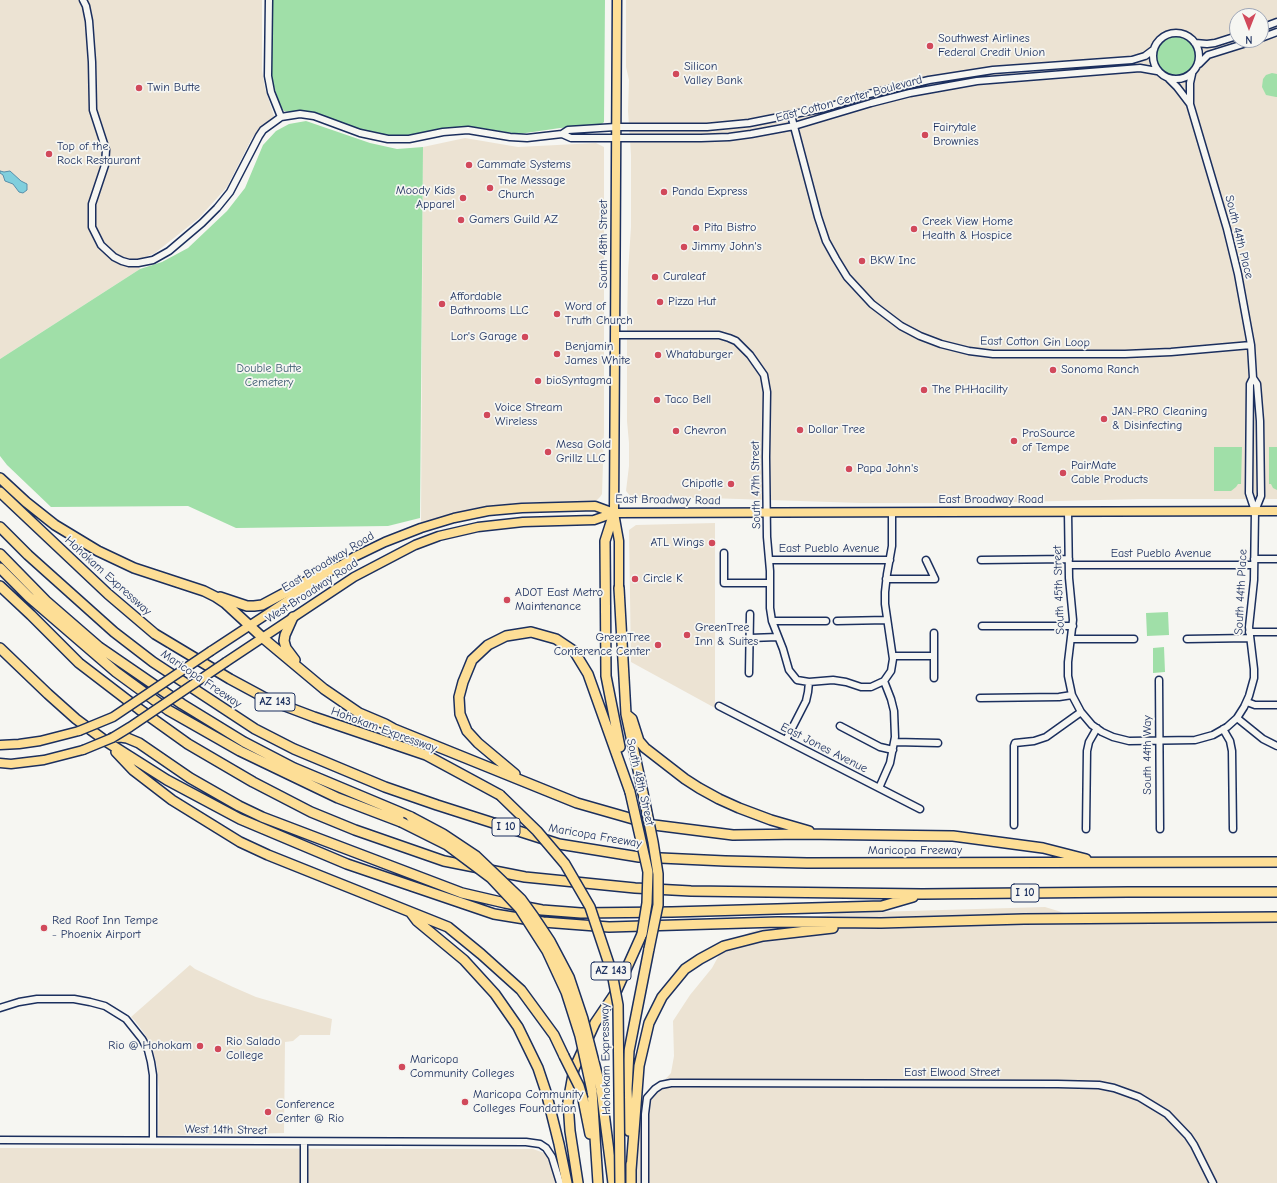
<!DOCTYPE html>
<style>
body{margin:0}
#map{position:relative;width:1277px;height:1183px;overflow:hidden;background:#f6f6f2;font-family:"Comic Neue",sans-serif}
canvas{display:block}
.north{position:absolute;left:1229px;top:8px;width:40px;height:40px;box-sizing:border-box;background:#f6f6f2;border:1px solid #9ea6b7;border-radius:50%;rotate:180deg;font-size:11px;font-weight:700;line-height:16px;text-align:center;color:#1b2f5e}
.north::after{content:'';display:block;margin:auto;width:14px;height:18px;background:#d1495b;clip-path:polygon(50% 0,100% 100%,50% 72%,0 100%)}
</style>
<div id="map">
<canvas width="1277" height="1183"></canvas>
<div class="north">N</div>
</div>
<script>
const ctx = document.querySelector('canvas').getContext('2d');
ctx.lineJoin = 'round';
function fill(path, color) { ctx.fillStyle = color; ctx.fill(path, 'evenodd'); }
const toPath = rows => new Path2D(rows.map(r => 'M' + r).join(''));
function trace(path, color, width, dash) { ctx.strokeStyle = color; ctx.lineWidth = width; ctx.lineCap = dash ? 'butt' : 'round'; ctx.setLineDash(dash || []); ctx.stroke(path); }
function drawText(font, color, halo, rows, align = 'center') {
  ctx.font = font + ' "Comic Neue",sans-serif'; ctx.lineWidth = 3.5; ctx.setLineDash([]); ctx.textBaseline = 'middle'; ctx.strokeStyle = halo; ctx.fillStyle = color; for (const [text, x, y, turn = 0] of rows) {
    ctx.save(); ctx.translate(x, y); ctx.rotate((+turn || 0) * Math.PI / 180); ctx.textAlign = isNaN(turn) ? turn : align; if (halo) ctx.strokeText(text, 0, 0); ctx.fillText(text, 0, 0); ctx.restore();
  }
}
fill(toPath([
 [0,0,262,0,262,70,265,88,274,116,261,127,252,138,227,187,199,218,155,253,143,258,137,259,140,269,0,359],
 [626,0,1277,0,1277,499,1142,499,974,503,861,503,708,498,637,498,631,497,626,491,629,466,629,443,627,421,627,325,628,272,631,227,631,155,628,111,629,80,626,67],
 [1237,16,1261,16,1261,40,1237,40],
 [465,138,518,147,596,143,604,147,604,432,602,494,600,497,595,502,531,502,500,505,456,513,421,523,423,147],
 [715,523,715,708,631,662,629,530,636,525],
 [1045,907,1081,918,1277,911,1277,1183,635,1183,637,1111,671,1073,674,1056,673,1021,690,995,712,968,724,946,750,932,787,921,839,913],
 [190,965,195,969,233,987,256,997,332,1019,330,1035,300,1035,293,1041,285,1042,284,1133,158,1136,159,1092,157,1067,152,1047,144,1033,135,1021,131,1017],
 [0,1148,533,1149,547,1154,557,1168,561,1183,0,1183]
]), '#ece3d3');
fill(toPath([
 [272,0,605,0,604,122,601,125,595,126,560,128,519,134,467,126,408,135,387,136,364,131,316,113,307,111,290,112,284,111,280,105,272,80],
 '1157 56a19 19 0 1 1 38 0a19 19 0 1 1-38 0Z',
 [1272,73,1277,74,1277,97,1276,97,1266,95,1262,87,1263,79,1266,75],
 [306,121,370,143,397,149,423,147,420,518,388,526,236,528,188,506,51,507,7,465,0,456,0,359,140,269,162,262,188,248,227,211,245,188,263,145,276,131,289,124],
 [1214,447,1242,447,1241,484,1238,484,1236,487,1231,491,1214,491],
 [1269,447,1277,447,1277,490,1273,488,1271,484,1269,484],
 [1168,612,1169,635,1147,636,1146,613],
 [1164,647,1165,672,1153,673,1153,648]
]), '#a0dfa8');
const water = toPath([
 [0,171,4,172,10,171,21,181,27,184,27,190,23,193,19,192,13,184,5,181,3,175,0,173,0,171]
]);
fill(water, '#80cfdd');
trace(water, '#588faa', 1);
const minor = toPath([
 [83,0,86,6,89,21,92,62,93,110,106,150,105,165,92,204,92,227,101,245,114,257,122,261,129,263,138,263,153,260,169,251,202,223,217,208,230,192,259,136,263,130,281,117],
 [269,0,268,76,271,92,281,117,300,114,314,116,360,133,388,139,409,139,443,132,468,130,510,137,527,138,562,134,568,130,616,127,707,127,749,123,825,108,869,94,929,80,993,70,1132,60,1145,56,1153,50],
 [1261,28,1277,22],
 '1153 56a23 23 0 1 1 46 0a23 23 0 1 1-46 0Z',
 [1261,38,1277,32],
 [1195,43,1207,44,1215,43,1237,36],
 [1199,64,1208,55,1256,40],
 [1169,79,1177,87,1190,104],
 [791,115,818,217,826,241,836,259,847,277,872,304,901,326,920,336,941,344,969,351,993,354,1125,354,1171,352,1251,345],
 [562,134,571,138,701,138,729,137,751,134,794,126,871,103,910,93,977,81,1140,68,1157,71],
 [615,335,719,335,729,338,736,341,750,355,764,375,767,392,766,457,767,537,770,571,770,608,772,621,783,649,789,670,797,680,809,682,808,692,806,701,786,740],
 [1253,378,1250,384,1249,493,1255,511],
 [1068,512,1069,578,1073,620,1068,662,1068,676,1072,695,1081,712,1092,725,1102,732,1113,737,1129,741,1195,740,1213,735,1227,727,1237,718,1244,707,1249,696,1254,678,1254,669,1249,627,1254,580,1255,511,1261,496,1260,421,1257,384,1253,378,1251,345,1238,274,1227,229,1190,104,1190,83,1192,74],
 [724,553,724,583,769,583],
 [1254,559,1277,559],
 [769,560,890,560],
 [981,560,1069,559],
 [1069,565,1254,565],
 [886,579,935,579,926,560],
 [772,621,826,621],
 [837,621,887,620],
 [982,626,1073,626],
 [1249,632,1277,632],
 [934,633,934,678],
 [750,638,778,637],
 [1072,639,1134,639],
 [1187,639,1249,638],
 [893,656,934,656],
 [749,673,750,614],
 [1159,680,1160,829],
 [809,682,833,680,846,682,861,687,871,687,884,681,891,671,893,659,885,604,885,592,887,574,892,546,892,512],
 [980,698,1059,697,1072,695],
 [1247,702,1255,705,1277,705],
 [719,706,920,809],
 [1237,718,1263,739,1277,746],
 [840,726,880,747,893,750],
 [1223,729,1230,741,1232,751,1233,829],
 [895,742,938,743],
 [879,788,890,763,895,737,894,711,891,699,884,681],
 [1014,825,1014,746,1015,743,1034,741,1046,737,1081,712],
 [1086,829,1087,751,1089,742,1097,728],
 [0,1008,19,1002,37,999,74,999,90,1002,105,1006,126,1019,142,1039,148,1050,151,1062,153,1075,153,1140],
 [0,1140,526,1142,540,1144,546,1148,552,1157,560,1183],
 [304,1142,304,1183],
 [645,1183,645,1114,647,1098,655,1089,661,1085,671,1083,690,1083,1058,1084,1099,1085,1114,1088,1139,1097,1167,1114,1188,1136,1194,1145,1213,1183]
]);
const major = toPath([
 [617,0,614,513,619,541,619,588],
 [337,568,354,557,385,542,421,528,454,518,488,511,522,508,595,506,614,513,1277,511],
 [211,651,322,578],
 [226,662,354,577,415,545,439,536,478,527,523,522,594,520,614,513],
 [0,745,19,744,40,741,79,731],
 [0,763,11,764,44,760,83,750]
]);
const highway = toPath([
 [0,478,26,502,55,525,98,551,134,568,204,591,216,597,225,603,263,638,324,689,359,713,385,724,394,729,577,803,654,825,733,835,802,834,953,836,1043,848,1086,859],
 [0,492,108,594,155,634,230,679,269,700,314,717,426,755,500,795],
 [614,513,605,541,606,676,620,747],
 [0,527,28,555,114,632,153,662,255,729,294,749,385,787,437,805,559,844,639,857,725,861,807,863,1277,862],
 [0,554,46,601,99,647,182,704,244,742,294,768,411,817],
 [0,568,29,597,116,672,168,710,240,751,338,798,401,822],
 [0,586,31,615,79,663,139,709,188,744,253,782,311,812,355,830,444,861,525,877,635,888,691,891,922,894,1128,892,1277,892],
 [619,588,626,714,643,793],
 [220,597,247,606,254,606,262,605,307,581,341,566],
 [293,617,285,635,284,641,286,648,295,660],
 [0,648,48,694,76,719,107,742,167,780,240,819,347,864,494,914,543,922,609,927,778,922,881,923,1024,919,1277,917],
 [626,714,632,719,639,741,645,748,685,779,699,788,719,799,739,808,771,820,809,831],
 [112,738,120,737,127,738,139,743,190,778,239,806,262,817,462,893,505,903,542,910,581,913,672,912,882,906,913,897],
 [116,752,133,770,172,800,240,842,268,855,448,927,481,954,521,990,554,1035,564,1056],
 [515,774,478,743,467,731,460,714,459,697,463,682,472,660,488,645,506,636,531,632,556,639,574,651,588,674,630,792],
 [411,913,417,921,464,960,495,994,518,1027,538,1068,546,1092,559,1144,567,1183],
 [601,1089,613,1183],
 [592,1091,598,1183],
 [583,1099,590,1134],
 [629,1131,627,1089,629,1051,649,949],
 [631,1164,631,1183],
 [631,1170,639,1066,649,1023,662,997,685,969,700,959,724,946,763,936,833,928],
 [578,1183,570,1131,568,1102,574,1069,595,1023,616,992,642,934]
]);
trace(minor, '#1b2f5e', 9);
trace(major, '#1b2f5e', 11);
trace(highway, '#1b2f5e', 12);
trace(minor, '#f6f6f2', 6);
trace(major, '#fdde96', 8);
trace(highway, '#fdde96', 9);
const majorBridge = toPath([
 [79,731,113,717,211,651],
 [83,750,112,738,130,727,226,662]
]);
const highwayBridge = toPath([
 [630,792,648,872,647,903,642,934],
 [643,793,653,842,658,874,658,905,649,949],
 [500,795,537,831,565,864,590,907,612,973,618,1005,620,1183],
 [411,817,443,834,476,856,521,899,534,917,550,941,569,977,583,1019,601,1089],
 [401,822,447,845,491,878,520,909,547,951,566,992,580,1036,592,1091],
 [564,1056,579,1086,583,1099]
]);
trace(majorBridge, '#1b2f5e', 11, []);
trace(highwayBridge, '#1b2f5e', 12, []);
trace(majorBridge, '#fdde96', 8);
trace(highwayBridge, '#fdde96', 9);
for (const [x, y, r, color] of [
 [930,46,4,"#d1495b"],
 [676,74,4,"#d1495b"],
 [139,88,4,"#d1495b"],
 [925,135,4,"#d1495b"],
 [49,154,4,"#d1495b"],
 [469,165,4,"#d1495b"],
 [490,188,4,"#d1495b"],
 [664,192,4,"#d1495b"],
 [463,198,4,"#d1495b"],
 [461,220,4,"#d1495b"],
 [696,228,4,"#d1495b"],
 [914,229,4,"#d1495b"],
 [684,247,4,"#d1495b"],
 [862,261,4,"#d1495b"],
 [655,277,4,"#d1495b"],
 [660,302,4,"#d1495b"],
 [442,304,4,"#d1495b"],
 [557,314,4,"#d1495b"],
 [525,337,4,"#d1495b"],
 [557,354,4,"#d1495b"],
 [658,355,4,"#d1495b"],
 [1053,370,4,"#d1495b"],
 [538,381,4,"#d1495b"],
 [924,390,4,"#d1495b"],
 [657,400,4,"#d1495b"],
 [487,415,4,"#d1495b"],
 [1104,419,4,"#d1495b"],
 [800,430,4,"#d1495b"],
 [676,431,4,"#d1495b"],
 [1014,441,4,"#d1495b"],
 [548,452,4,"#d1495b"],
 [849,469,4,"#d1495b"],
 [1063,473,4,"#d1495b"],
 [731,484,4,"#d1495b"],
 [712,543,4,"#d1495b"],
 [635,579,4,"#d1495b"],
 [507,600,4,"#d1495b"],
 [687,635,4,"#d1495b"],
 [658,645,4,"#d1495b"],
 [44,928,4,"#d1495b"],
 [200,1046,4,"#d1495b"],
 [218,1049,4,"#d1495b"],
 [402,1067,4,"#d1495b"],
 [465,1102,4,"#d1495b"],
 [268,1112,4,"#d1495b"]
]) { const dot = new Path2D(); dot.arc(x, y, r, 0, 2 * Math.PI); ctx.fillStyle = color; ctx.fill(dot); trace(dot, '#f6f6f2', 1.5); }
for (const [x, y, w] of [
 [275,702,40],
 [506,827,28],
 [1025,893,28],
 [611,971,40]
]) { const box = new Path2D(); box.roundRect(x - w / 2, y - 9, w, 18, 3); ctx.fillStyle = '#f6f6f2'; ctx.fill(box); trace(box, '#1b2f5e', 1); }
drawText('bold 11px', '#1b2f5e', null, [
 ["AZ 143",275,702],
 ["I 10",506,827],
 ["I 10",1025,893],
 ["AZ 143",611,971]
]);
drawText('12px', '#1b2f5e', '#f6f6f2', [
 ["Southwest Airlines",938,39],
 ["Federal Credit Union",938,53],
 ["Silicon",684,67],
 ["Valley Bank",684,81],
 ["Twin Butte",147,88],
 ["Fairytale",933,128],
 ["Brownies",933,142],
 ["Top of the",57,147],
 ["Rock Restaurant",57,161],
 ["Cammate Systems",477,165],
 ["The Message",498,181],
 ["Church",498,195],
 ["Moody Kids",455,191,"right"],
 ["Apparel",455,205,"right"],
 ["Panda Express",672,192],
 ["Gamers Guild AZ",469,220],
 ["Creek View Home",922,222],
 ["Health & Hospice",922,236],
 ["Pita Bistro",704,228],
 ["Jimmy John's",692,247],
 ["BKW Inc",870,261],
 ["Curaleaf",663,277],
 ["Affordable",450,297],
 ["Bathrooms LLC",450,311],
 ["Pizza Hut",668,302],
 ["Word of",565,307],
 ["Truth Church",565,321],
 ["Lor's Garage",517,337,"right"],
 ["Benjamin",565,347],
 ["James White",565,361],
 ["Whataburger",666,355],
 ["Sonoma Ranch",1061,370],
 ["bioSyntagma",546,381],
 ["The PHHacility",932,390],
 ["Taco Bell",665,400],
 ["Voice Stream",495,408],
 ["Wireless",495,422],
 ["JAN-PRO Cleaning",1112,412],
 ["& Disinfecting",1112,426],
 ["Dollar Tree",808,430],
 ["Chevron",684,431],
 ["ProSource",1022,434],
 ["of Tempe",1022,448],
 ["Mesa Gold",556,445],
 ["Grillz LLC",556,459],
 ["PairMate",1071,466],
 ["Cable Products",1071,480],
 ["Papa John's",857,469],
 ["Chipotle",723,484,"right"],
 ["ATL Wings",704,543,"right"],
 ["Circle K",643,579],
 ["ADOT East Metro",515,593],
 ["Maintenance",515,607],
 ["GreenTree",695,628],
 ["Inn & Suites",695,642],
 ["GreenTree",650,638,"right"],
 ["Conference Center",650,652,"right"],
 ["Red Roof Inn Tempe",52,921],
 ["- Phoenix Airport",52,935],
 ["Rio Salado",226,1042],
 ["College",226,1056],
 ["Rio @ Hohokam",192,1046,"right"],
 ["Maricopa",410,1060],
 ["Community Colleges",410,1074],
 ["Maricopa Community",473,1095],
 ["Colleges Foundation",473,1109],
 ["Conference",276,1105],
 ["Center @ Rio",276,1119]
], 'left');
drawText('12px', '#1b2f5e', '#f6f6f2', [
 ["East Cotton Center Boulevard",849,99,-15],
 ["South 44th Place",1239,237,76],
 ["South 48th Street",604,244,-90],
 ["East Cotton Gin Loop",1035,342,1],
 ["South 47th Street",756,485,-91],
 ["East Broadway Road",668,500,1],
 ["East Broadway Road",991,500],
 ["East Pueblo Avenue",829,549],
 ["East Pueblo Avenue",1161,554],
 ["East Broadway Road",328,562,-31],
 ["Hohokam Expressway",108,576,42],
 ["South 45th Street",1059,590,-92],
 ["West Broadway Road",312,591,-33],
 ["South 44th Place",1241,592,-87],
 ["Maricopa Freeway",201,679,34],
 ["Hohokam Expressway",384,730,20],
 ["East Jones Avenue",824,748,27],
 ["South 44th Way",1148,755,-90],
 ["South 48th Street",640,782,77],
 ["Maricopa Freeway",595,836,10],
 ["Maricopa Freeway",915,851],
 ["Hohokam Expressway",606,1059,-91],
 ["East Elwood Street",952,1073],
 ["West 14th Street",226,1130,1]
]);
drawText('12px', '#3c5b70', '#f6f6f2', [
 ["Double Butte",269,369],
 ["Cemetery",269,383]
]);
</script>
